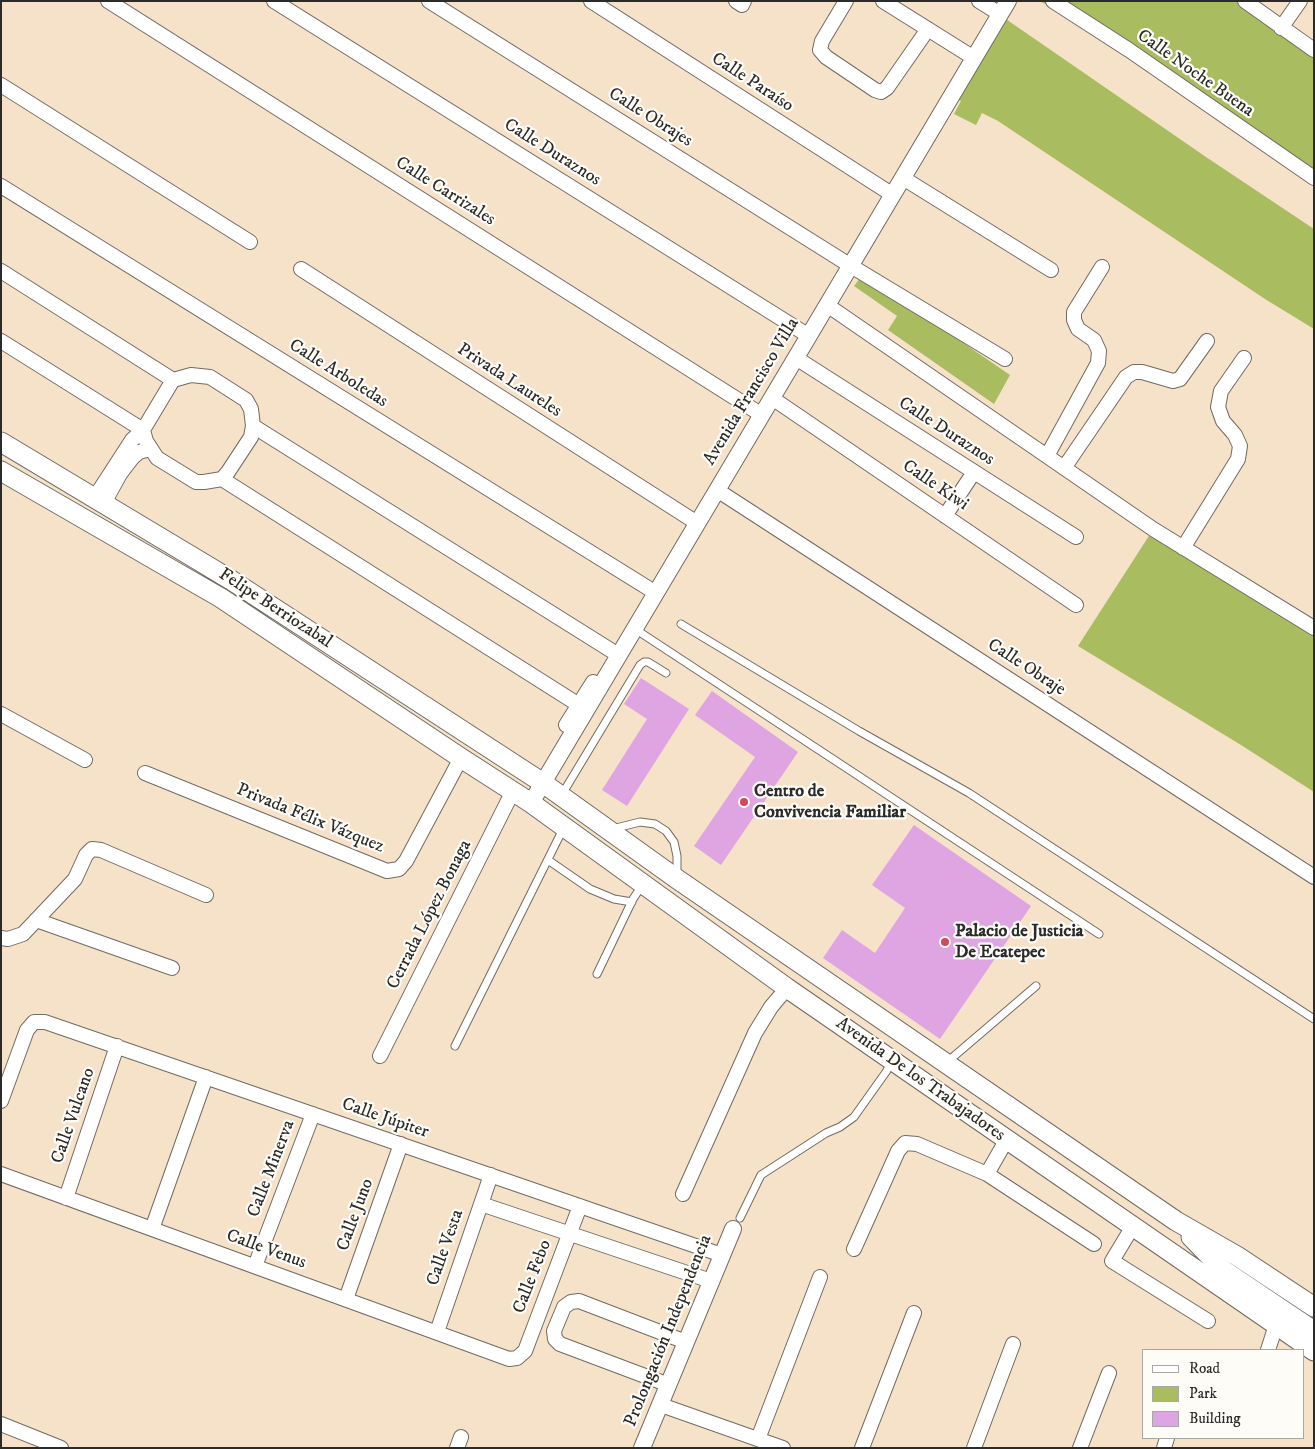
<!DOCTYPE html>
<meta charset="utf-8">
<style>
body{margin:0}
#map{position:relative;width:1315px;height:1449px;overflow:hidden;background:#f5e2c9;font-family:"IM FELL DW Pica",serif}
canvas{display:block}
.frame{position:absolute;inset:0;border:2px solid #2b2b2b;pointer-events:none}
.legend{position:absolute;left:1142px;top:1349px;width:162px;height:90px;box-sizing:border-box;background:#fdfcf7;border:1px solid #a9a8a5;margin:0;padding:6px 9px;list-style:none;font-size:15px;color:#2b2b2b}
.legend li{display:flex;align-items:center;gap:10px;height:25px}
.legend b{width:25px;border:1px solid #a9a8a5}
</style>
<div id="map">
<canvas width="1315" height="1449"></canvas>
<div class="frame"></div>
<ul class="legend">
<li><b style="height:6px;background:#fff"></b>Road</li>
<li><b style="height:14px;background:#aabc60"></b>Park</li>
<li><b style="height:14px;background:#dfa5e3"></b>Building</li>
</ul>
</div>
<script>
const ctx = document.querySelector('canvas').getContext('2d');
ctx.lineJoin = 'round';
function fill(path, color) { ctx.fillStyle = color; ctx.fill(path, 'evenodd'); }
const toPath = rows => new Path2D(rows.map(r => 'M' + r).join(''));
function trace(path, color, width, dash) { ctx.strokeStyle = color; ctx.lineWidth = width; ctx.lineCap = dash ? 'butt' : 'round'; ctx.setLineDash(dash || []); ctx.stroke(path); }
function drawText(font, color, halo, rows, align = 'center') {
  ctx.font = font + ' "IM FELL DW Pica",serif'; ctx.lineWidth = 4.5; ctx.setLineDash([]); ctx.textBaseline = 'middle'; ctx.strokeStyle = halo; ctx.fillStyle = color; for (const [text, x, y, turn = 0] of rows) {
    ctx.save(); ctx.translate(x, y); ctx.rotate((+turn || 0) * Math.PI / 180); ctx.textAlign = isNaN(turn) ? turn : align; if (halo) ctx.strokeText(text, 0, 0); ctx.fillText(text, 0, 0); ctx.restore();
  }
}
fill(toPath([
 [1039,1,1252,1,1314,45,1314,180,1056,9],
 [1000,15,1206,157,1314,229,1314,329,1265,299,998,121,982,113,976,125,954,114,961,101,951,96],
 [863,274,1010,375,994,404,888,330,897,316,854,286],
 [1156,525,1314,624,1314,792,1241,745,1078,646]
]), '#aabc60');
fill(toPath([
 [641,678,689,709,627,806,602,790,647,719,624,704],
 [712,691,798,752,721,865,694,846,755,757,695,715],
 [914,825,1031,906,940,1039,823,958,842,930,875,953,905,908,872,885]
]), '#dfa5e3');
const service = toPath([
 [681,624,859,731,969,793,1314,1019],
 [635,629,1099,934],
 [561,796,640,665,644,662,648,662,666,673],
 [612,829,640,822,655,824,666,831,674,842,677,856,677,876],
 [548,860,590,889,614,899,632,902],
 [597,974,633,899,643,884],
 [455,1046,564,827],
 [946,1063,1036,986],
 [740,1218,761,1175,826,1133,840,1127,854,1117,886,1072,892,1061]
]);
const minor = toPath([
 [108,1,762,415],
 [274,1,809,336],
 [429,1,851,266,1005,359],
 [591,1,893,195],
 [736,1,742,5,744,1],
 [846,1,822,41,820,50,826,57,875,90,881,92,887,88,928,29],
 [883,1,974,58],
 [979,1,1000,14],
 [1053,1,1129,50,1314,178],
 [1245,1,1314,50],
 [1281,28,1300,1],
 [1,85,250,242],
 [903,178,1051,270],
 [1,186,656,593],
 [301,269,697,523],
 [1,271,173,380],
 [827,305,1153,529,1314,628],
 [1,341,143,430,146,441,157,458,196,482,204,482,222,479,228,472,251,437,253,426,251,409,246,400,210,377,191,375,173,380,143,430,132,440,95,497],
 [796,358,1076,537],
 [772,398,1076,605],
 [253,426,612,651],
 [1047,456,1098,363,1099,351,1094,340,1078,329,1074,320,1074,312,1102,267],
 [1064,468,1126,377,1134,372,1142,372,1173,381,1180,379,1207,341],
 [222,479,579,705],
 [717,490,1314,877],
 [104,503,120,474,133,457,139,452,150,449],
 [945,516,974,472],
 [1183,548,1238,459,1240,446,1235,435,1223,421,1218,407,1221,391,1244,358],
 [1,714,85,760],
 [566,725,593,682],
 [145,773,387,871,399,869,406,861,461,758],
 [36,920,172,968],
 [1,938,8,939,23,934,75,879,86,855,92,849,101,850,206,895],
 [380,1056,513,791],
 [1,1101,27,1030,34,1022,45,1022,722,1255],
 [1,1174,509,1359,517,1358,525,1351,580,1206],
 [987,1174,1007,1139],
 [683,1194,755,1033,771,1007,787,988],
 [66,1198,117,1046],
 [481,1204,711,1281],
 [1133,1226,1112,1261,1208,1321],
 [152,1229,206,1077],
 [854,1249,898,1151,905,1143,917,1144,987,1174,1094,1244],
 [255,1266,313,1114],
 [346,1299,401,1144],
 [437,1332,491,1175],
 [1268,1350,1276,1325],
 [669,1385,560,1344,555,1339,554,1331,564,1307,571,1302,579,1301,686,1342],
 [661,1405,783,1448],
 [1,1424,61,1448],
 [758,1439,820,1277],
 [457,1448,461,1437],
 [862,1448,914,1313],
 [974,1448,1013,1344],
 [1080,1448,1109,1373],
 [1164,1448,1167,1438]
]);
const tertiary = toPath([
 [531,803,1008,1],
 [642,1448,733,1229]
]);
const secondary = toPath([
 [1,442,231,580,543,783,677,879,1176,1221,1237,1256,1314,1307],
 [1,471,221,598,461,758,531,803,787,988,1314,1351],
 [1191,1237,1223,1270,1314,1331]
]);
trace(service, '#726b62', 9);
trace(minor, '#726b62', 16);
trace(tertiary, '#726b62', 18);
trace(secondary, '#726b62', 21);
trace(service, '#fff', 7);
trace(minor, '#fff', 14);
trace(tertiary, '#fff', 16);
trace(secondary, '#fff', 19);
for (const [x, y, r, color] of [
 [744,802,5,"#d1495b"],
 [945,942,5,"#d1495b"]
]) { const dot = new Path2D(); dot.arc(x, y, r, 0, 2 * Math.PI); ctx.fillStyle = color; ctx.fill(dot); trace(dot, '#fdfcf7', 2); }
drawText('18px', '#2b2b2b', '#fdfcf7', [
 ["Calle Noche Buena",1195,74,35],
 ["Calle Paraíso",752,83,33],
 ["Calle Obrajes",650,118,32],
 ["Calle Duraznos",552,153,32],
 ["Calle Carrizales",445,192,32],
 ["Calle Arboledas",338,374,32],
 ["Privada Laureles",509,381,33],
 ["Avenida Francisco Villa",752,392,-59],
 ["Calle Duraznos",946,432,33],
 ["Calle Kiwi",935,486,34],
 ["Felipe Berriozabal",275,609,33],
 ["Calle Obraje",1026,668,33],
 ["Privada Félix Vázquez",310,819,22],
 ["Cerrada López Bonaga",430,915,-63],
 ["Avenida De los Trabajadores",920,1080,35],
 ["Calle Vulcano",74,1116,-71],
 ["Calle Júpiter",385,1119,19],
 ["Calle Minerva",272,1169,-69],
 ["Calle Juno",356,1215,-70],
 ["Calle Vesta",446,1248,-71],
 ["Calle Venus",266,1250,20],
 ["Calle Febo",533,1277,-69],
 ["Prolongación Independencia",669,1331,-68]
]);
drawText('bold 18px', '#2b2b2b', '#fdfcf7', [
 ["Centro de",754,792],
 ["Convivencia Familiar",754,813],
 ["Palacio de Justicia",955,932],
 ["De Ecatepec",955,953]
], 'left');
</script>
